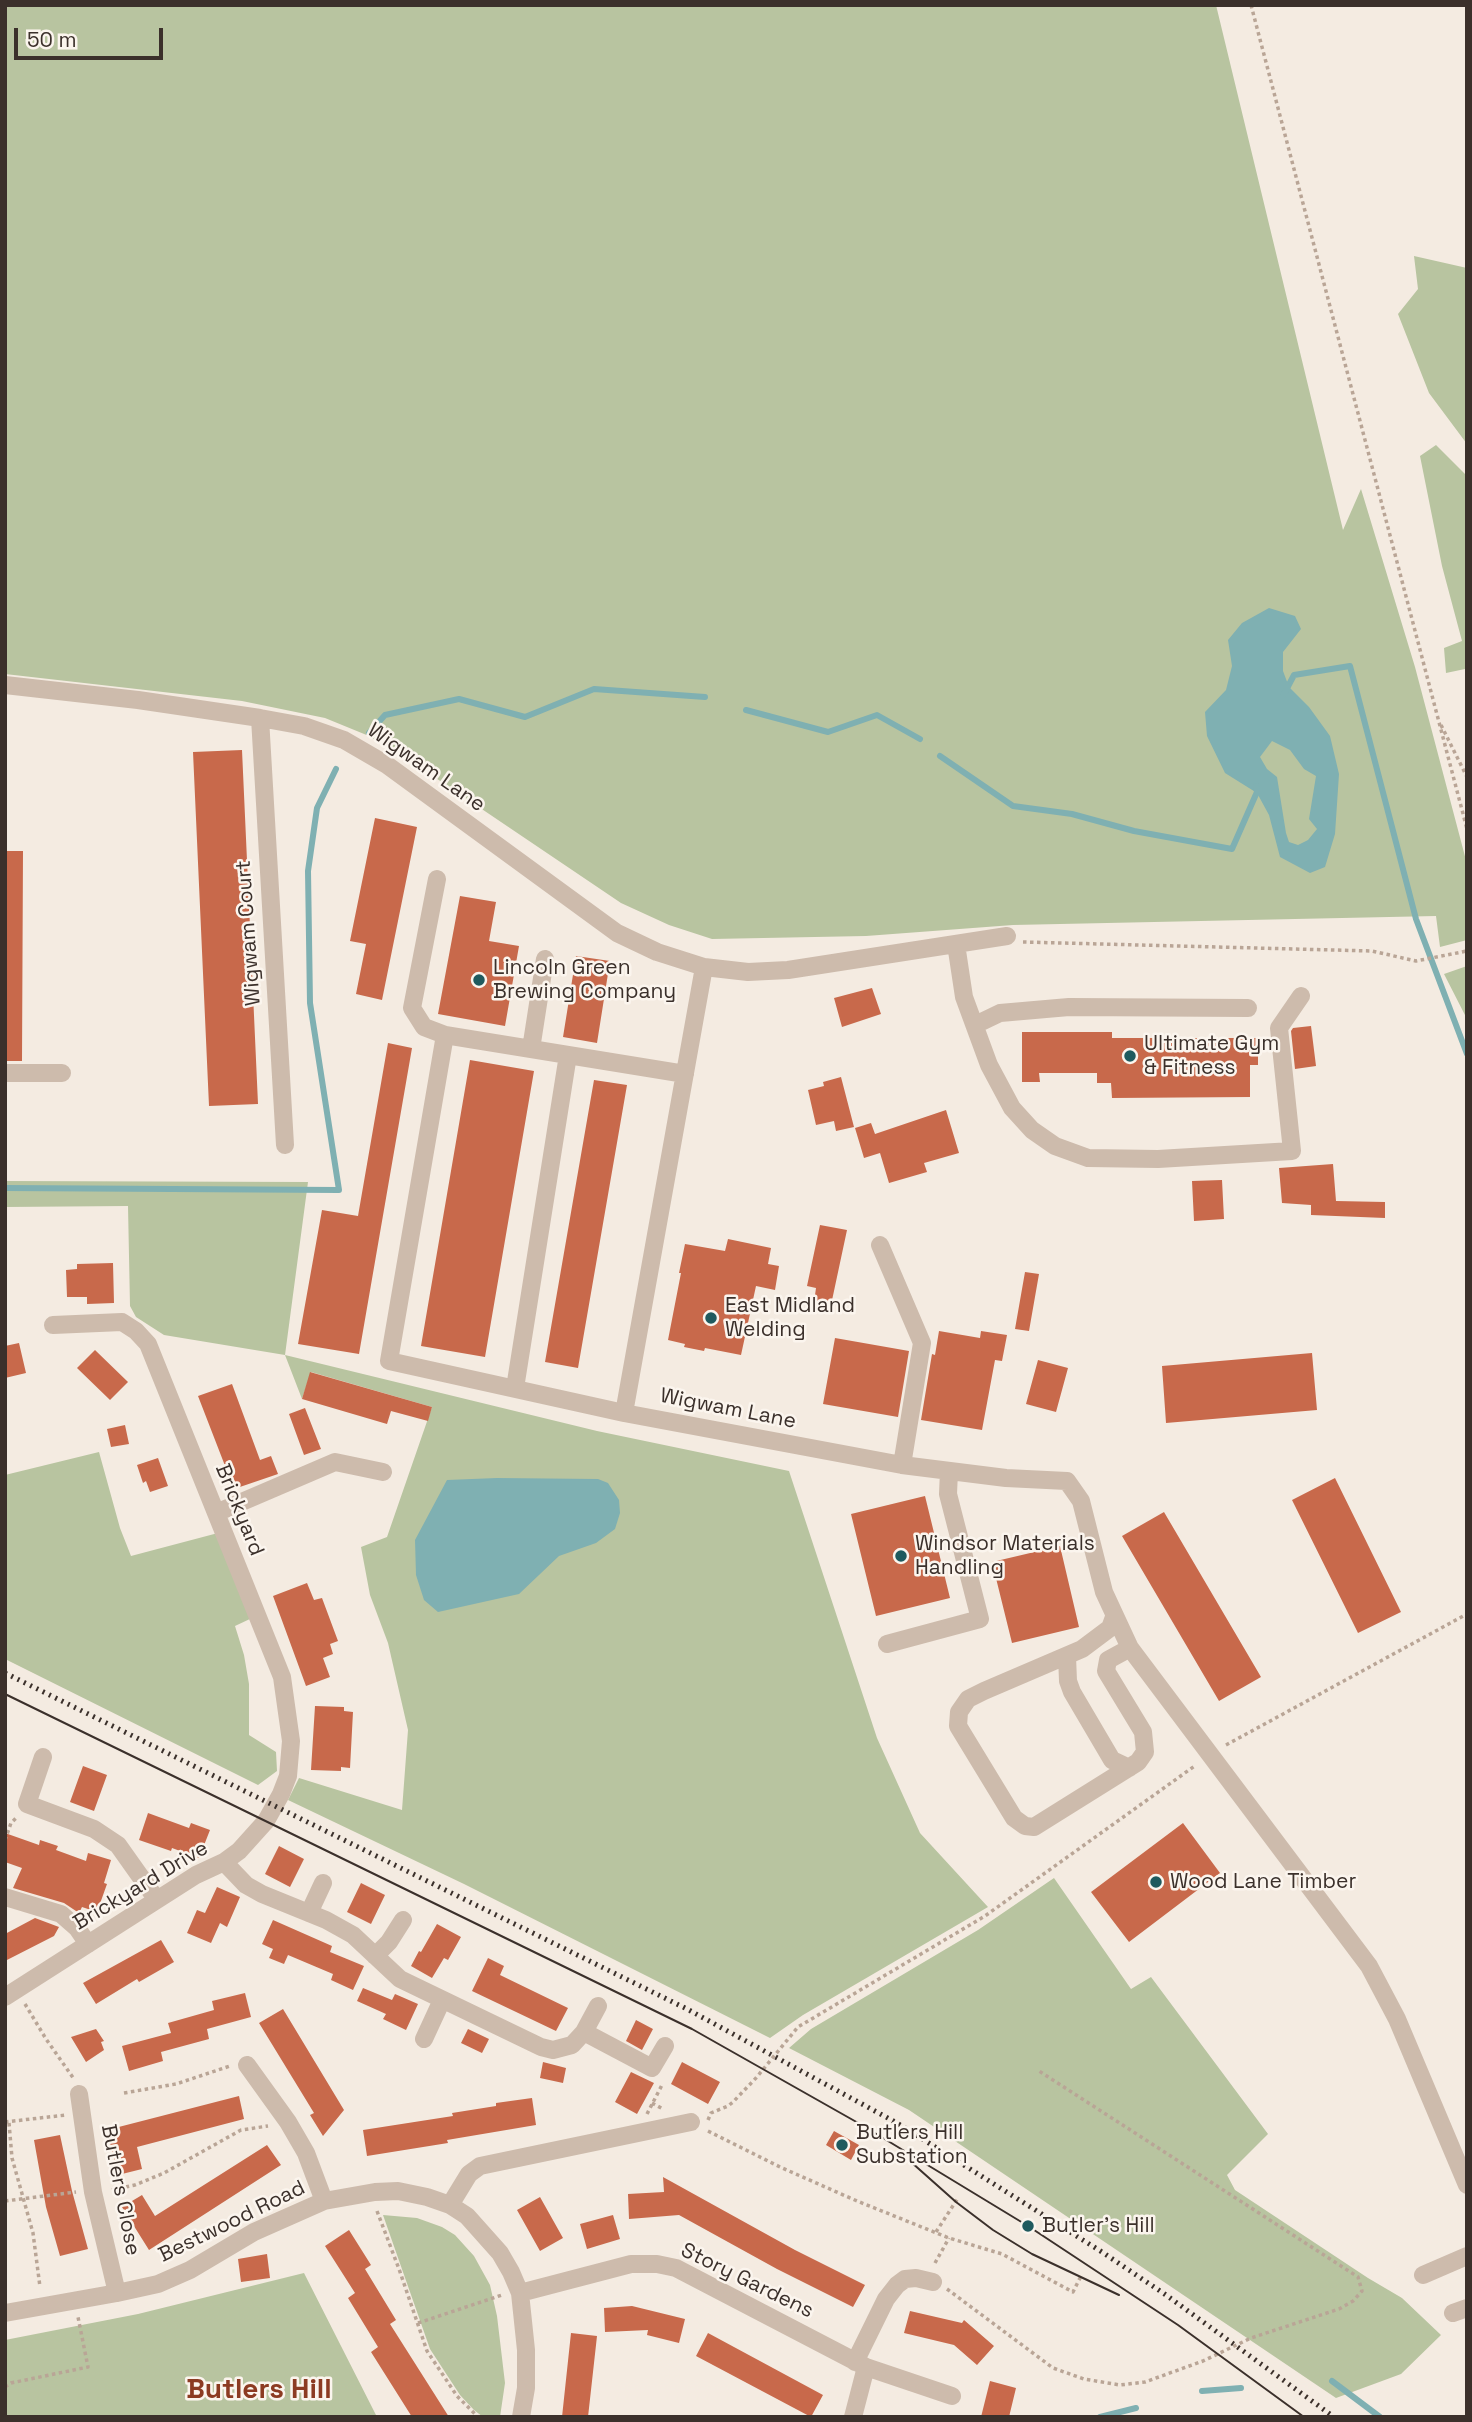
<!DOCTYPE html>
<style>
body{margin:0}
#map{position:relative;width:1472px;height:2422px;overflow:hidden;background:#f4ebe1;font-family:"Space Grotesk",sans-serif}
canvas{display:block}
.frame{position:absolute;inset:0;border:7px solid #3b302b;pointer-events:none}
.scale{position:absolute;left:14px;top:28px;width:149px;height:32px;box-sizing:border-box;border:4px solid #3b302b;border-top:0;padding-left:9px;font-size:21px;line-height:24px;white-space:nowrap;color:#3b302b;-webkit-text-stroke:5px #fbf5ee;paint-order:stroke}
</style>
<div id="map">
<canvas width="1472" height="2422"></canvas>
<div class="frame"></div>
<div class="scale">50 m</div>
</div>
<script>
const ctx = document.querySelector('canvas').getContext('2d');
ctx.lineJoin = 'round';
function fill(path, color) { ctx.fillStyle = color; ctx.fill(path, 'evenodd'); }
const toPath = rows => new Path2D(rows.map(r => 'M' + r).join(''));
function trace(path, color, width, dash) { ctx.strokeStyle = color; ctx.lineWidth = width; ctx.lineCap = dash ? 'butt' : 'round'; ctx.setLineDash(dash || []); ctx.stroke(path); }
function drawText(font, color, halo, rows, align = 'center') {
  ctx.font = font + ' "Space Grotesk",sans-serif'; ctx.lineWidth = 5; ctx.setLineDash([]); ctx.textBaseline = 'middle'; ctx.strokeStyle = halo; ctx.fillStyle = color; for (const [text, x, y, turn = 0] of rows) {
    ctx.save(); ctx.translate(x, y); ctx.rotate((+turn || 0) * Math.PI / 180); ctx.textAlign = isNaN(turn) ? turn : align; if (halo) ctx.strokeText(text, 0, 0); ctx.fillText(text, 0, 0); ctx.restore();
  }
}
fill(toPath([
 [5,5,1216,5,1343,530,1361,489,1415,667,1467,864,1467,940,1440,947,1436,916,1013,925,866,936,712,939,669,925,621,903,421,768,369,736,325,718,242,701,5,674],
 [1414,256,1467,268,1467,444,1429,393,1398,314,1418,289],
 [1436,445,1467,476,1467,672,1465,669,1446,673,1444,648,1462,641,1442,566,1420,456],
 [1467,966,1467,1019,1444,974],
 [5,1181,308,1182,285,1355,597,1431,789,1471,877,1738,920,1833,988,1907,803,2015,770,2038,464,1884,288,1800,299,1778,402,1810,408,1730,388,1643,370,1595,361,1547,387,1537,432,1407,311,1372,302,1399,285,1355,164,1335,136,1317,130,1306,128,1206,5,1207],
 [99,1452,120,1528,131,1556,218,1533,252,1618,235,1626,244,1655,249,1684,249,1735,276,1752,277,1771,258,1785,5,1659,5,1475],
 [1054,1878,1131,1989,1151,1977,1268,2134,1227,2175,1235,2190,1368,2278,1402,2298,1441,2335,1401,2374,1336,2398,909,2110,789,2048,811,2029,978,1930],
 [383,2215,417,2218,442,2227,455,2235,474,2256,490,2285,497,2316,505,2383,500,2417,483,2417,474,2410,460,2395,430,2349],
 [304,2273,377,2417,5,2417,5,2340,138,2314]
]), '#b8c4a0');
fill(toPath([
 [1269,608,1295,616,1301,629,1283,652,1283,671,1289,687,1309,707,1330,736,1339,774,1335,834,1325,867,1310,873,1280,857,1269,815,1257,793,1225,773,1207,736,1205,712,1226,690,1232,666,1228,640,1242,623],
 [1272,741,1290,750,1304,769,1316,776,1309,819,1317,829,1308,840,1298,845,1289,842,1286,833,1277,777,1267,769,1260,757],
 [497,1478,598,1479,608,1483,619,1500,620,1513,615,1529,596,1543,559,1556,519,1594,438,1612,424,1600,416,1575,415,1540,447,1480]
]), '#7fb0b2');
trace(toPath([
 [1284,694,1294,675,1350,666,1416,919,1467,1054],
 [746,710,828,732,877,715,920,739],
 [369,733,385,715,459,699,525,717,594,689,705,697],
 [940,756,1013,806,1072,814,1134,831,1232,849,1257,792,1256,786],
 [5,1188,339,1190,310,1003,308,871,317,808,336,769],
 [1332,2381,1380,2417],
 [1202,2391,1241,2388],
 [1100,2417,1136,2408]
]), '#7fb0b2', 6);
fill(toPath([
 [242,750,258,1104,209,1106,193,752],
 [375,818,417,827,382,1000,356,994,366,944,350,941],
 [5,851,23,851,22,1061,5,1061],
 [460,896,496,902,489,941,519,946,505,1026,438,1014],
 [576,956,610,961,597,1043,563,1037],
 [872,988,881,1014,842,1027,834,998],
 [1311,1026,1316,1066,1295,1069,1291,1031,1293,1028],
 [1022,1032,1112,1032,1112,1038,1258,1038,1258,1065,1250,1065,1250,1097,1112,1098,1111,1083,1097,1083,1097,1073,1039,1073,1040,1082,1022,1082],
 [388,1043,412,1048,359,1354,298,1344,322,1210,358,1216],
 [470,1060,534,1071,485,1357,421,1346],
 [841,1077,854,1127,836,1131,834,1121,816,1125,808,1090,824,1086,823,1082],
 [594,1080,627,1085,578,1368,545,1362],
 [946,1110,959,1153,924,1163,927,1172,889,1183,880,1153,864,1158,855,1128,871,1123,875,1134],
 [1333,1164,1336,1201,1385,1202,1385,1218,1311,1215,1311,1205,1282,1203,1279,1168],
 [1222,1180,1224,1219,1194,1221,1192,1181],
 [820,1225,847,1230,831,1305,814,1302,816,1288,807,1286],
 [728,1239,771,1248,768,1264,779,1266,775,1290,756,1286,741,1355,705,1348,704,1351,684,1347,685,1344,668,1340,681,1273,679,1273,685,1244,725,1251],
 [113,1263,114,1303,87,1304,87,1297,67,1297,66,1270,77,1269,77,1264],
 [1025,1272,1039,1274,1029,1331,1015,1329],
 [939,1331,980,1338,981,1331,1007,1335,1002,1361,995,1360,982,1430,921,1420,932,1354,935,1355],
 [835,1338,909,1351,898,1417,823,1404],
 [19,1343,26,1373,5,1378,5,1346],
 [95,1350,128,1382,110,1400,77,1368],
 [1312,1353,1317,1410,1166,1423,1162,1366],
 [1038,1360,1068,1368,1056,1412,1026,1404],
 [310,1372,432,1407,428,1421,391,1411,387,1424,302,1399],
 [232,1384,260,1460,271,1456,278,1474,234,1489,198,1396],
 [305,1408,321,1449,304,1455,289,1414],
 [125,1425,129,1444,111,1447,107,1429],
 [158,1458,168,1486,150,1492,146,1481,143,1483,137,1465],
 [1335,1478,1401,1612,1358,1633,1292,1500],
 [925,1496,950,1598,876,1616,851,1514],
 [1164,1512,1261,1677,1219,1701,1122,1536],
 [1060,1546,1079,1627,1012,1643,992,1562],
 [307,1583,314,1600,322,1598,338,1641,330,1644,333,1654,323,1658,330,1677,306,1686,273,1596],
 [315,1706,344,1707,344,1711,353,1712,350,1768,341,1767,341,1771,311,1770],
 [83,1766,107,1775,94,1811,70,1802],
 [148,1813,189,1828,191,1823,210,1830,199,1858,172,1848,171,1851,139,1840],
 [1183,1823,1220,1873,1129,1942,1091,1892],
 [5,1833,39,1845,40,1840,58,1846,56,1850,86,1861,88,1853,111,1860,104,1883,107,1884,97,1912,82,1907,79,1913,64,1903,13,1888,22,1868,5,1862],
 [279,1846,304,1859,290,1887,265,1874],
 [361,1883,385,1895,371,1924,347,1912],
 [217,1887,240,1897,227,1927,220,1923,211,1943,187,1933,197,1910,205,1913],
 [35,1918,59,1927,54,1936,5,1961,5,1934],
 [273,1920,332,1946,330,1952,364,1966,353,1990,331,1980,333,1974,288,1955,284,1964,269,1958,273,1949,262,1944],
 [437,1924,461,1937,448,1960,444,1958,432,1978,411,1966,419,1951,421,1952],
 [161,1940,174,1962,139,1982,137,1979,96,2004,83,1983],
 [488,1958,504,1966,500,1975,568,2008,556,2031,472,1991],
 [363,1988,392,2000,395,1994,418,2004,406,2030,383,2019,386,2014,357,2001],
 [245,1993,251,2017,207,2029,209,2039,161,2052,163,2061,129,2071,122,2046,171,2033,168,2023,214,2010,212,2001],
 [283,2009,344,2110,323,2136,310,2115,314,2113,259,2023],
 [636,2020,653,2029,642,2050,626,2041],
 [96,2029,104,2041,101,2042,104,2050,86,2062,71,2037],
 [468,2029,489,2039,482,2053,461,2043],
 [543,2062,566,2068,563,2083,540,2078],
 [682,2062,720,2082,708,2104,671,2084],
 [631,2072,654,2083,637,2114,615,2102],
 [239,2096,244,2119,137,2147,142,2169,118,2175,107,2130],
 [532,2098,536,2125,447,2140,448,2143,367,2156,363,2130,453,2116,452,2113,496,2106,496,2103],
 [834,2131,859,2145,851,2160,826,2145],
 [60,2135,72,2191,88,2249,60,2256,46,2207,34,2140],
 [267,2145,281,2165,149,2250,122,2207,142,2195,155,2216],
 [663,2177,795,2250,865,2285,853,2307,777,2269,679,2215,629,2219,628,2194,664,2192],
 [540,2197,563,2238,540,2251,517,2210],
 [613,2215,620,2239,587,2249,580,2224],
 [349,2230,371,2265,365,2269,396,2320,390,2324,449,2417,412,2417,371,2352,378,2347,348,2298,355,2293,325,2246],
 [267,2254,270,2278,241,2282,238,2259],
 [632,2306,685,2319,679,2343,647,2335,648,2330,605,2332,604,2308],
 [910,2311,962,2323,964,2320,994,2346,977,2365,954,2345,904,2333],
 [571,2333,597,2336,588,2417,562,2417],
 [708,2333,823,2395,811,2417,696,2356],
 [990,2381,1016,2388,1009,2417,981,2417]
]), '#c8694b');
trace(toPath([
 [1251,5,1467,829],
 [1441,725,1467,777],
 [1023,942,1372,951,1416,961,1467,951],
 [1226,1745,1467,1614],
 [5,1840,11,1823,17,1817],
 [25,2004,46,2039,74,2079],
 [124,2093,176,2084,230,2066],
 [652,2103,663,2109],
 [647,2114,663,2083],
 [708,2120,711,2113,728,2106,733,2102,756,2078,798,2027,985,1916,1196,1765],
 [5,2122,66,2115],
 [9,2123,12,2158,33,2233,40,2287],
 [708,2131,780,2167,857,2201,949,2238,1002,2254,1073,2292,1081,2276],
 [112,2190,135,2185,164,2173,241,2130,268,2126],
 [5,2201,76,2192],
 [377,2211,399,2269,427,2351,457,2396,478,2417],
 [936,2232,958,2198],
 [935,2263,949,2238],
 [947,2289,1053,2368,1084,2379,1120,2385,1145,2382,1203,2361,1251,2338,1339,2309,1353,2301,1362,2291,1358,2277,1039,2071],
 [418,2323,502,2295],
 [5,2387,11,2383,88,2367,78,2317]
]), '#b9a596', 3.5, [3.5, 3.5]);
trace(toPath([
 [5,685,138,700,260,718,304,726,344,740,387,765,617,933,657,952,704,967,748,972,788,970,1007,936],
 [260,718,285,1145],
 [437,879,412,1008,424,1027,445,1035,685,1074],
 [956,944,964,997,989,1065,1012,1108,1032,1130,1055,1146,1088,1158,1158,1159,1292,1151,1279,1028,1301,996],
 [704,967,624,1413,902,1465,1006,1478,1067,1481,1081,1501,1104,1592,1130,1648,1369,1966,1397,2019,1467,2185],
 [975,1025,1000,1013,1069,1007,1248,1008],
 [445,1035,389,1361,624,1413],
 [531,1049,545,959],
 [5,1073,62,1073],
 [880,1245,922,1343,902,1465],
 [515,1388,568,1055],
 [216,1513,335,1462,383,1472],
 [1114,1617,1110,1628,1082,1649,984,1691,968,1699,959,1712,958,1726,1014,1818,1025,1826,1034,1827,1138,1762,1145,1752,1143,1732,1106,1671,1108,1660,1130,1648],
 [887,1644,980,1619,948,1494,949,1471],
 [1067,1656,1068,1681,1072,1692,1112,1760,1129,1768],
 [43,1757,27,1804,94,1829,118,1845,157,1900],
 [224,1862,246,1885,262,1894,326,1920,353,1935,400,1979,541,2047,553,2050,572,2045,584,2032,598,2006],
 [5,1897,61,1914,77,1928,88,1944],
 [309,1913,323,1883],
 [375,1956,389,1942,403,1920],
 [5,1997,196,1875,224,1862,239,1851,266,1821,281,1794,288,1776,291,1741,282,1677,148,1344,136,1331,122,1322,53,1325],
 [584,2032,652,2068,665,2046],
 [424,2039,442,2000],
 [247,2065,288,2122,306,2153,324,2201],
 [79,2094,93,2192,117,2293],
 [450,2205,469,2174,480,2166,691,2122],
 [1423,2275,1467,2256],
 [520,2293,631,2264,657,2264,676,2268,866,2367,952,2396],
 [5,2313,117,2293,158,2284,190,2270,254,2232,324,2201,375,2192,398,2191,427,2197,450,2205,467,2216,500,2253,511,2272,520,2293,526,2350,526,2388,521,2417],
 [1453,2313,1467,2308],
 [855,2362,886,2299,897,2285,905,2279,916,2278,933,2282],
 [853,2417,866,2367]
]), '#cdbbac', 18);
trace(toPath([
 [5,1694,692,2029,860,2124,1028,2226,1178,2325,1304,2417],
 [911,2162,956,2202,993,2230,1032,2254,1119,2295]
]), '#3b302b', 2);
trace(toPath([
 [5,1673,687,2009,897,2123,1102,2252,1166,2295,1334,2417]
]), '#3b302b', 5, [2, 5]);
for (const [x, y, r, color] of [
 [479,980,7,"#1f5a5e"],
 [1130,1056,7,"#1f5a5e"],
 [711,1318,7,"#1f5a5e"],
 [901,1556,7,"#1f5a5e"],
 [1156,1882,7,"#1f5a5e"],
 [842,2145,7,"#1f5a5e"],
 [1028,2226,7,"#1f5a5e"]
]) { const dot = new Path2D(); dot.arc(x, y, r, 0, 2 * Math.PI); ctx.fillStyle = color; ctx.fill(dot); trace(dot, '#fbf5ee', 2.5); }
drawText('21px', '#3b302b', '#fbf5ee', [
 ["Wigwam Lane",426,768,35],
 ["Wigwam Court",249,933,-94],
 ["Wigwam Lane",728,1409,11],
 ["Brickyard",239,1510,68],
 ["Brickyard Drive",141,1886,-31],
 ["Butlers Close",120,2190,79],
 ["Bestwood Road",232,2222,-26],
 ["Story Gardens",747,2281,26]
]);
drawText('21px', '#3b302b', '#fbf5ee', [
 ["Lincoln Green",493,968],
 ["Brewing Company",493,992],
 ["Ultimate Gym",1144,1044],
 ["& Fitness",1144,1068],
 ["East Midland",725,1306],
 ["Welding",725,1330],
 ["Windsor Materials",915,1544],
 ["Handling",915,1568],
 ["Wood Lane Timber",1170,1882],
 ["Butlers Hill",856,2133],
 ["Substation",856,2157],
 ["Butler's Hill",1042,2226]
], 'left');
drawText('bold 28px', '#8c3b22', '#fbf5ee', [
 ["Butlers Hill",259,2390]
]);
</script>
